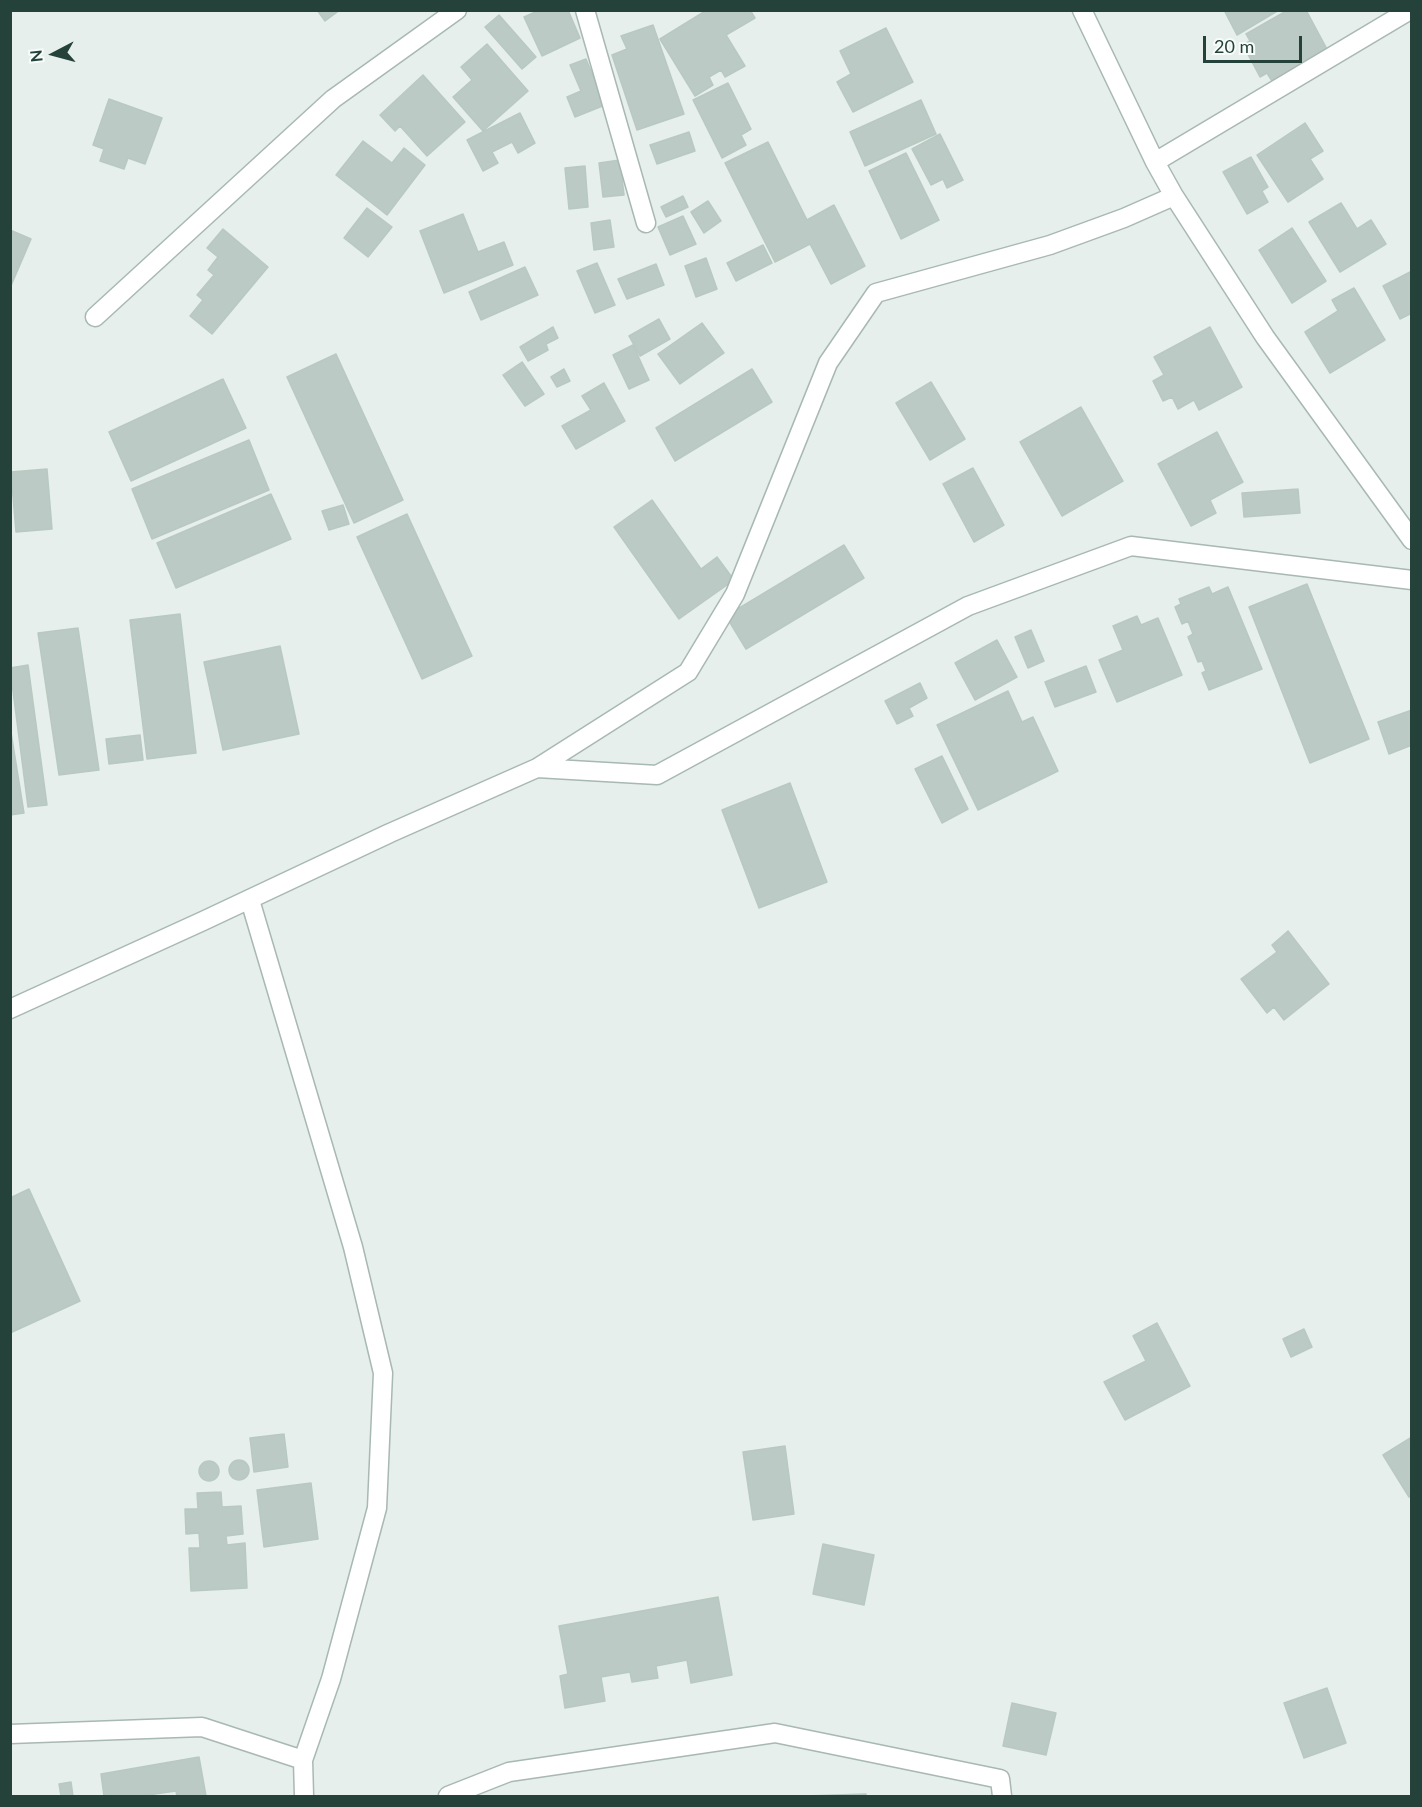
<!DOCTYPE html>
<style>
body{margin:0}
#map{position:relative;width:1422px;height:1807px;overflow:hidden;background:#e6efeb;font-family:Lato,sans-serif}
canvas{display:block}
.frame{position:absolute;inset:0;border:12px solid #24423a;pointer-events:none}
.north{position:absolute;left:24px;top:24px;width:60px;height:60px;-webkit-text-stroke:4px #f7fbf9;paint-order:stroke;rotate:264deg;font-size:16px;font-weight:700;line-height:24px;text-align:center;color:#24423a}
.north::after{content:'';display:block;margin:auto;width:21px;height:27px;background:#24423a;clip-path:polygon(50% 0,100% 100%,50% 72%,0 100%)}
.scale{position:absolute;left:1203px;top:36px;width:99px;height:27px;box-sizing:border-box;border:3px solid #24423a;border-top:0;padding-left:8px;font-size:18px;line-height:21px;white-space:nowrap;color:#24423a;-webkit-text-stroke:4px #f7fbf9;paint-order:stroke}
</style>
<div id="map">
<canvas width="1422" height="1807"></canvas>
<div class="frame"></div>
<div class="north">N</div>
<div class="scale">20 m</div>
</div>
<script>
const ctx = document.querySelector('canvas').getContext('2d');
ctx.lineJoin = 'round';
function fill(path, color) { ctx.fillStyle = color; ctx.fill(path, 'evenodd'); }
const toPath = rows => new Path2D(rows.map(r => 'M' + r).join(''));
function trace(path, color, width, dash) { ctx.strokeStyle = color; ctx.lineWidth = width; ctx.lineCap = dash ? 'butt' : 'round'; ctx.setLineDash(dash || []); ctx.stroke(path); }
const building = toPath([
 [317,10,340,10,325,21,317,10],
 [540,10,568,10,580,38,542,56,524,17,540,10],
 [707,10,750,10,755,18,726,35,745,66,725,77,721,70,709,77,713,85,695,96,660,39,707,10],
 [1224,10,1279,10,1237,35,1224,10],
 [1288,10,1306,10,1328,51,1272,81,1267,73,1260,77,1243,45,1250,41,1246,34,1288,10],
 [499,15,536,57,522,69,485,27,499,15],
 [653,25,684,114,637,130,612,55,627,49,621,36,653,25],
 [886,28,913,82,853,112,837,82,851,74,840,51,886,28],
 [487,44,528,91,483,131,453,97,472,80,461,67,487,44],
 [586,59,605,105,575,117,567,97,581,91,570,65,586,59],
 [423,75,465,122,427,156,400,126,395,131,380,115,423,75],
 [728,83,751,129,741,135,746,145,722,158,693,100,728,83],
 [109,99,162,118,145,164,128,158,124,169,100,161,104,149,93,145,109,99],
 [921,100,936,134,865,166,850,132,921,100],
 [520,113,535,143,518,153,512,142,492,152,498,163,483,171,467,140,520,113],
 [1305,123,1323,151,1310,159,1323,179,1288,202,1257,155,1305,123],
 [689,132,695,151,657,164,650,145,689,132],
 [940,134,963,180,947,188,943,179,931,185,912,149,940,134],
 [363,141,392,163,404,148,425,165,387,215,336,175,363,141],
 [768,142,807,220,834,205,865,266,831,284,810,244,775,262,725,163,768,142],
 [906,153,939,220,901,239,869,171,906,153],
 [1251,157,1268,187,1262,191,1268,202,1247,214,1223,172,1251,157],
 [620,160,624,195,603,197,599,163,620,160],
 [585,166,588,207,569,209,565,168,585,166],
 [683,196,688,207,666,217,661,207,683,196],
 [708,201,721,221,704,233,691,212,708,201],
 [1341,203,1357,229,1371,220,1386,244,1340,272,1309,222,1341,203],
 [367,208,392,227,368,257,344,238,367,208],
 [463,214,478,252,504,242,513,265,444,293,420,231,463,214],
 [683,216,696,244,670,255,658,227,683,216],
 [610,220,614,247,594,250,591,223,610,220],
 [1292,228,1326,281,1292,303,1259,250,1292,228],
 [223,229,268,267,212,334,190,316,203,300,197,295,214,275,208,270,218,257,207,248,223,229],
 [10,230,31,239,10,288,10,230],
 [763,245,772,263,736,281,727,263,763,245],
 [706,258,717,289,696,297,685,266,706,258],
 [597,263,615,305,595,313,577,271,597,263],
 [656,264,664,285,627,299,618,279,656,264],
 [525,267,538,295,481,320,469,292,525,267],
 [1412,271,1412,313,1400,319,1383,286,1412,271],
 [1354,288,1385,340,1330,373,1305,332,1338,311,1332,300,1354,288],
 [659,319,670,339,640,356,629,336,659,319],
 [702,323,724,353,680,384,658,354,702,323],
 [553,327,558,338,546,344,548,350,528,361,520,347,553,327],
 [1210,327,1242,387,1199,410,1194,400,1178,409,1172,397,1163,401,1153,381,1164,375,1154,357,1210,327],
 [633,345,649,380,629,389,613,355,633,345],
 [336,354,403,500,354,523,287,377,336,354],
 [522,362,544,394,525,406,503,375,522,362],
 [564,369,570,381,557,387,551,377,564,369],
 [752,369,772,402,675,461,656,428,752,369],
 [223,379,246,428,131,481,109,432,223,379],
 [931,382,965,439,930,460,896,403,931,382],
 [604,383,625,421,576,449,562,426,591,410,582,396,604,383],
 [1081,407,1123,481,1062,516,1020,442,1081,407],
 [1217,432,1243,482,1210,500,1216,513,1191,526,1158,464,1217,432],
 [249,440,269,490,152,539,132,489,249,440],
 [973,468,1004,525,974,542,943,484,973,468],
 [47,469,52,529,16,532,11,472,47,469],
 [1298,489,1300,513,1244,517,1242,493,1298,489],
 [271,494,291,539,176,588,157,543,271,494],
 [652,500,701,569,717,557,734,580,679,619,614,527,652,500],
 [343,505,349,524,329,530,322,511,343,505],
 [407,514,472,656,422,679,357,537,407,514],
 [844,545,864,578,746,649,726,616,844,545],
 [1307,584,1369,739,1310,763,1249,607,1307,584],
 [1209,587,1212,594,1228,587,1262,669,1209,690,1202,673,1206,671,1202,661,1198,662,1188,637,1193,634,1188,621,1182,624,1175,607,1181,604,1179,599,1209,587],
 [180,614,196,753,147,759,130,620,180,614],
 [1137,616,1141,625,1158,618,1182,675,1117,702,1099,660,1123,650,1113,626,1137,616],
 [78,628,99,770,59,775,38,633,78,628],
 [1031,630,1044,661,1028,668,1015,637,1031,630],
 [997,640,1017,677,975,700,955,663,997,640],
 [280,646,299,734,223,750,204,662,280,646],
 [28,665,47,805,28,807,10,668,28,665],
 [1086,666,1096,692,1055,707,1045,682,1086,666],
 [920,683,927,698,909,708,913,716,897,724,885,701,920,683],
 [1008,691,1022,722,1033,717,1058,771,978,810,937,725,1008,691],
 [1412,710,1412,745,1389,754,1378,722,1412,710],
 [10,726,24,813,10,815,10,726],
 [140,735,143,760,109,764,106,739,140,735],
 [942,756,968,809,942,823,915,769,942,756],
 [790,783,827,882,759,908,722,810,790,783],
 [1288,931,1329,984,1284,1020,1274,1007,1267,1013,1241,979,1277,952,1272,945,1288,931],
 [29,1189,80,1301,10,1333,10,1198,29,1189],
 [1157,1323,1190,1386,1125,1420,1104,1382,1146,1361,1133,1336,1157,1323],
 [1304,1329,1312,1347,1291,1357,1283,1339,1304,1329],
 [284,1434,288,1467,254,1472,250,1438,284,1434],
 [1412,1437,1412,1496,1409,1497,1383,1455,1412,1437],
 [785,1446,794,1514,753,1520,743,1452,785,1446],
 '229 1470a10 10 0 1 1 20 0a10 10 0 1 1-20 0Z',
 '199 1471a10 10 0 1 1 20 0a10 10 0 1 1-20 0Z',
 [311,1483,318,1539,264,1547,257,1490,311,1483],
 [221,1492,222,1507,241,1506,243,1534,226,1536,227,1545,245,1543,247,1588,191,1591,189,1548,200,1548,199,1533,186,1534,185,1509,198,1509,197,1493,221,1492],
 [823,1544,874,1555,864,1605,813,1594,823,1544],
 [718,1597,732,1675,691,1683,687,1660,656,1666,658,1678,632,1682,630,1672,601,1677,605,1701,565,1708,560,1676,568,1674,559,1626,718,1597],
 [1327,1688,1346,1743,1304,1758,1284,1703,1327,1688],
 [1012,1703,1056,1713,1046,1755,1003,1746,1012,1703],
 [199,1757,206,1796,177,1796,176,1791,141,1796,104,1796,101,1774,199,1757],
 [71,1782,73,1796,61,1796,59,1784,71,1782],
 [866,1794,866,1796,805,1796,866,1794]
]);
fill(building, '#bbcac4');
trace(building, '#b8c9c2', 1.5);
const street = toPath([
 [585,10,646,223],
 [1082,10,1155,162,1174,196,1265,337,1412,540],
 [1155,162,1410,10],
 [95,317,333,99,457,10],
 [537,768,688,672,735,594,828,363,876,293,1050,245,1124,218,1174,196],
 [250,900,353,1247,383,1373,377,1508,331,1679,303,1760,304,1796],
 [10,1009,203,921,390,833,537,768,657,775,968,606,1131,546,1412,580],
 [10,1734,202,1727,303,1760],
 [448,1796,509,1772,775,1733,1000,1779,1002,1796]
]);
trace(street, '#a8b8b2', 21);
trace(street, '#fff', 18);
</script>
